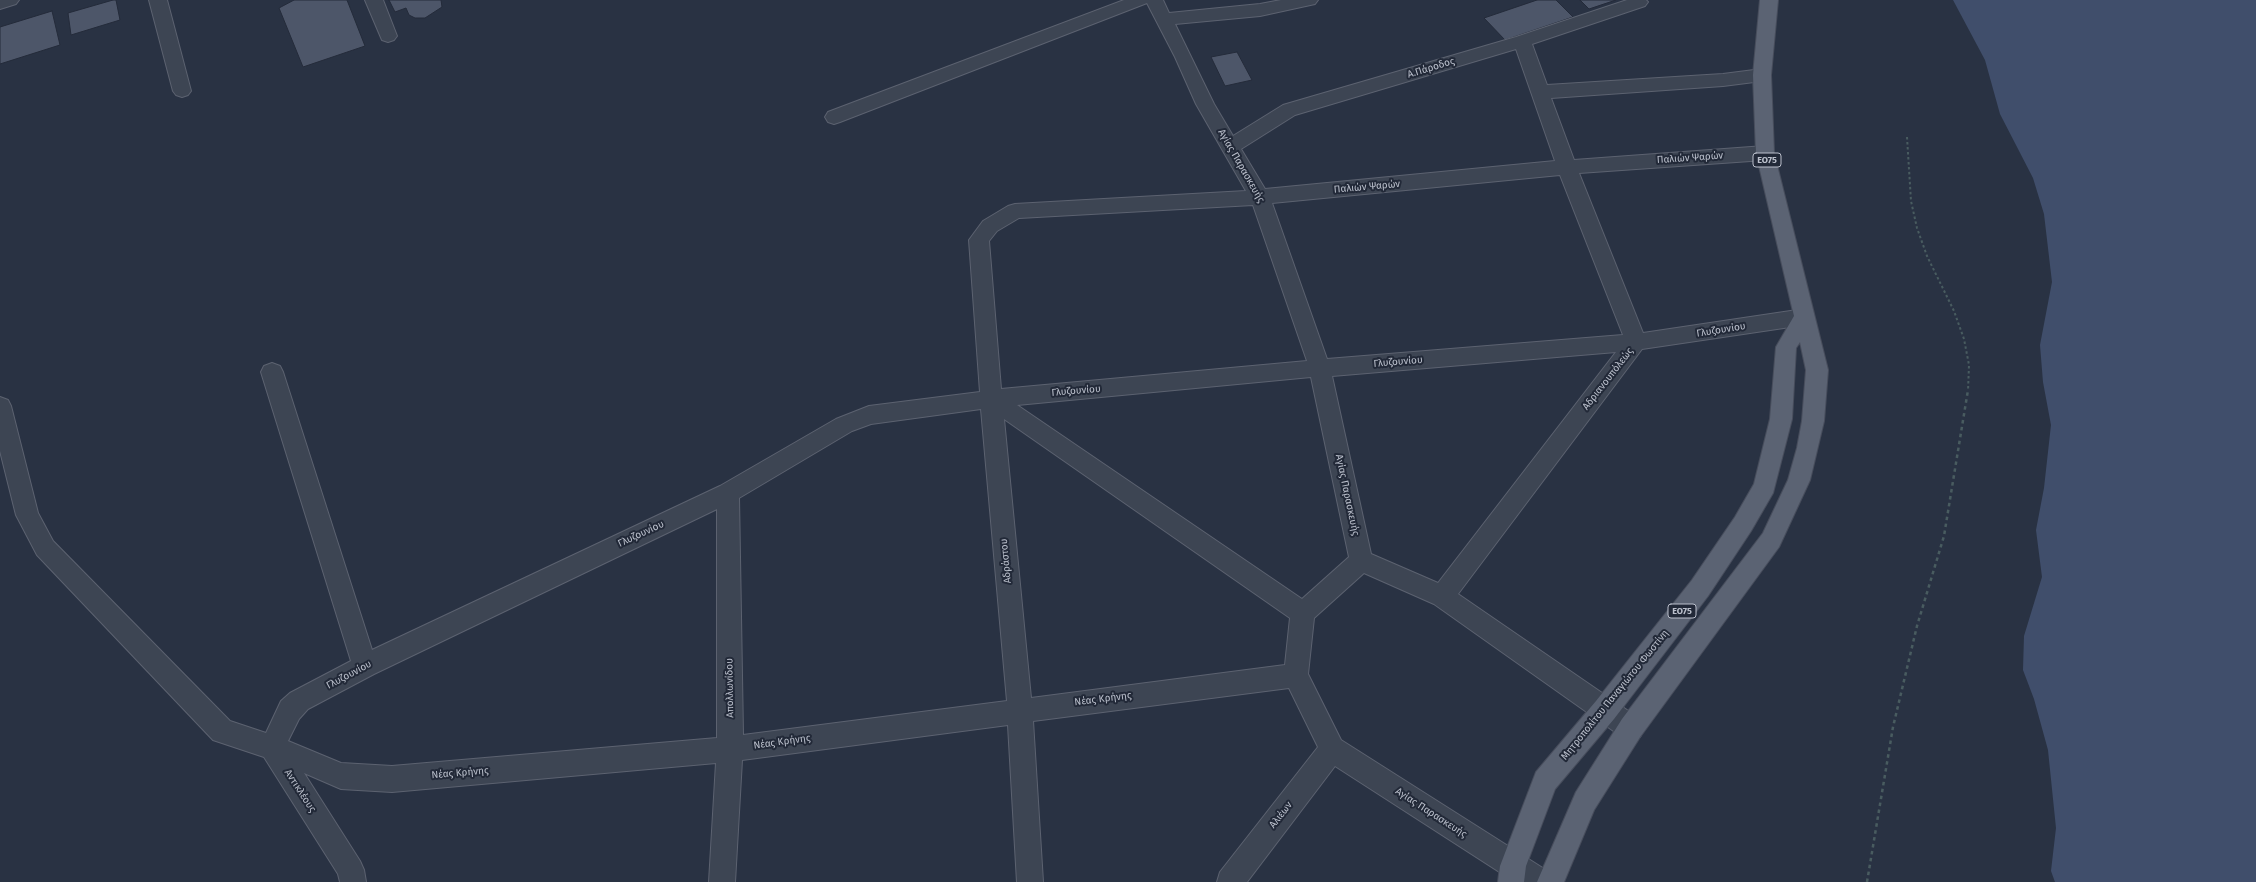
<!DOCTYPE html>
<meta charset="utf-8">
<style>
body{margin:0}
canvas{display:block;background:#293243}
</style>
<canvas width="2256" height="882"></canvas>
<script>
const ctx = document.querySelector('canvas').getContext('2d');
ctx.lineJoin = 'round';
function fill(path, color) { ctx.fillStyle = color; ctx.fill(path, 'evenodd'); }
const toPath = rows => new Path2D(rows.map(r => 'M' + r).join(''));
function trace(path, color, width, dash) { ctx.strokeStyle = color; ctx.lineWidth = width; ctx.lineCap = dash ? 'butt' : 'round'; ctx.setLineDash(dash || []); ctx.stroke(path); }
function drawText(font, color, halo, rows, align = 'center') {
  ctx.font = font + ' "Fira Sans",sans-serif'; ctx.lineWidth = 4; ctx.setLineDash([]); ctx.textBaseline = 'middle'; ctx.strokeStyle = halo; ctx.fillStyle = color; for (const [text, x, y, turn = 0] of rows) {
    ctx.save(); ctx.translate(x, y); ctx.rotate((+turn || 0) * Math.PI / 180); ctx.textAlign = isNaN(turn) ? turn : align; if (halo) ctx.strokeText(text, 0, 0); ctx.fillText(text, 0, 0); ctx.restore();
  }
}
fill(toPath([
 [1953,0,2256,0,2256,882,2055,882,2051,871,2056,828,2048,750,2034,699,2023,670,2024,636,2042,577,2036,530,2044,488,2051,425,2043,382,2040,345,2052,282,2044,214,2033,178,2000,114,1985,60]
]), '#404e6b');
const building = toPath([
 [113,0,116,0,120,20,71,35,68,13,113,0],
 [294,0,347,0,365,46,303,67,279,8,294,0],
 [389,0,441,0,442,7,425,18,415,18,409,15,406,8,395,12,389,0],
 [1537,0,1556,0,1573,17,1505,40,1484,18,1537,0],
 [1580,0,1616,0,1589,9,1580,0],
 [52,11,60,45,0,64,0,27,52,11],
 [1237,52,1252,80,1225,86,1211,57,1237,52]
]);
fill(building, '#4d5669');
trace(building, '#242b3a', 1);
const minor = toPath([
 [0,0,19,0,16,4,0,9,0,0],
 [149,0,167,0,191,91,188,95,182,97,176,95,173,91,149,0],
 [365,0,383,0,397,36,394,40,388,42,382,40,365,0],
 [1124,0,1163,0,1169,13,1260,4,1281,0,1318,0,1315,4,1260,16,1175,24,1214,104,1233,136,1283,105,1516,37,1627,0,1646,0,1648,2,1645,6,1532,44,1547,85,1723,74,1762,69,1768,71,1771,75,1768,79,1762,81,1723,86,1551,98,1574,160,1765,146,1772,148,1774,153,1772,158,1765,160,1579,173,1643,333,1804,309,1811,311,1814,317,1811,323,1804,325,1642,349,1458,594,1640,719,1644,728,1640,737,1631,740,1622,737,1434,604,1364,573,1314,618,1308,674,1341,740,1549,872,1552,882,1515,882,1335,766,1247,882,1217,882,1220,872,1318,747,1289,688,1033,721,1043,882,1017,882,1008,725,742,760,735,882,709,882,716,763,392,792,341,789,304,773,360,861,364,870,366,882,340,882,338,874,264,757,213,740,37,555,16,515,0,451,0,397,8,400,11,406,38,513,53,541,230,721,266,733,281,701,290,693,351,661,261,372,264,366,272,363,280,366,283,372,372,650,720,486,836,419,869,406,980,392,969,240,983,221,1008,206,1015,204,1246,191,1196,104,1175,57,1147,3,840,122,834,124,828,122,825,117,828,112,1124,0],
 [1516,49,1555,161,1265,189,1241,149,1295,115,1516,49],
 [1560,175,1623,335,1327,359,1272,203,1560,175],
 [1253,205,1307,361,1001,389,989,241,997,231,1019,218,1253,205],
 [1616,352,1438,583,1371,554,1332,376,1616,352],
 [1311,377,1349,557,1302,599,1017,405,1311,377],
 [981,409,1007,701,743,735,739,498,852,431,871,424,981,409],
 [1004,419,1290,618,1285,665,1031,698,1004,419],
 [717,509,717,738,392,766,341,763,288,741,299,719,308,709,374,674,717,509]
]);
const major = toPath([
 [1760,0,1778,0,1771,75,1774,153,1828,370,1824,421,1810,480,1779,547,1640,737,1594,810,1564,882,1537,882,1576,792,1622,719,1763,533,1788,480,1797,448,1802,421,1806,370,1800,342,1796,348,1792,419,1773,493,1751,531,1708,596,1614,719,1555,789,1526,866,1524,882,1498,882,1500,866,1536,772,1596,701,1692,580,1735,517,1754,484,1770,419,1776,347,1794,316,1756,153,1753,75,1760,0]
]);
trace(minor, '#5c6270', 2);
trace(major, '#474d5c', 2);
trace(toPath([
 [1907,137,1911,201,1917,228,1927,256,1954,311,1964,339,1969,365,1968,391]
]), '#495c60', 2, [2.5, 2.5]);
trace(toPath([
 [1867,882,1893,727,1917,626,1944,536,1968,390]
]), '#495c60', 2.5, [3.5, 3.5]);
fill(minor, '#3d4553');
fill(major, '#5b6373');
for (const [x, y, w] of [
 [1767,160,28],
 [1682,611,28]
]) { const box = new Path2D(); box.roundRect(x - w / 2, y - 7, w, 14, 3); ctx.fillStyle = '#222938'; ctx.fill(box); trace(box, '#bbc0cc', 1); }
drawText('bold 9px', '#bbc0cc', null, [
 ["ΕΟ75",1767,160],
 ["ΕΟ75",1682,611]
]);
drawText('10px', '#bbc0cc', '#222938', [
 ["Α.Πάροδος",1431,68,-17],
 ["Παλιών Ψαρών",1690,158,-4],
 ["Αγίας Παρασκευής",1241,166,60],
 ["Παλιών Ψαρών",1367,187,-5],
 ["Γλυζουνίου",1721,330,-9],
 ["Γλυζουνίου",1398,362,-5],
 ["Αδριανουπόλεώς",1608,379,-52],
 ["Γλυζουνίου",1076,391,-5],
 ["Αγίας Παρασκευής",1347,495,78],
 ["Γλυζουνίου",641,534,-25],
 ["Αδράστου",1006,561,-95],
 ["Γλυζουνίου",349,675,-28],
 ["Απολλωνίδου",730,688,-91],
 ["Μητροπολίτου Παναγιώτου Φωστίνη",1615,695,-51],
 ["Νέας Κρήνης",1103,699,-7],
 ["Νέας Κρήνης",782,742,-8],
 ["Νέας Κρήνης",460,773,-5],
 ["Αντικλέους",300,791,57],
 ["Αγίας Παρασκευής",1431,813,33],
 ["Αλιέων",1281,815,-52]
]);
</script>
